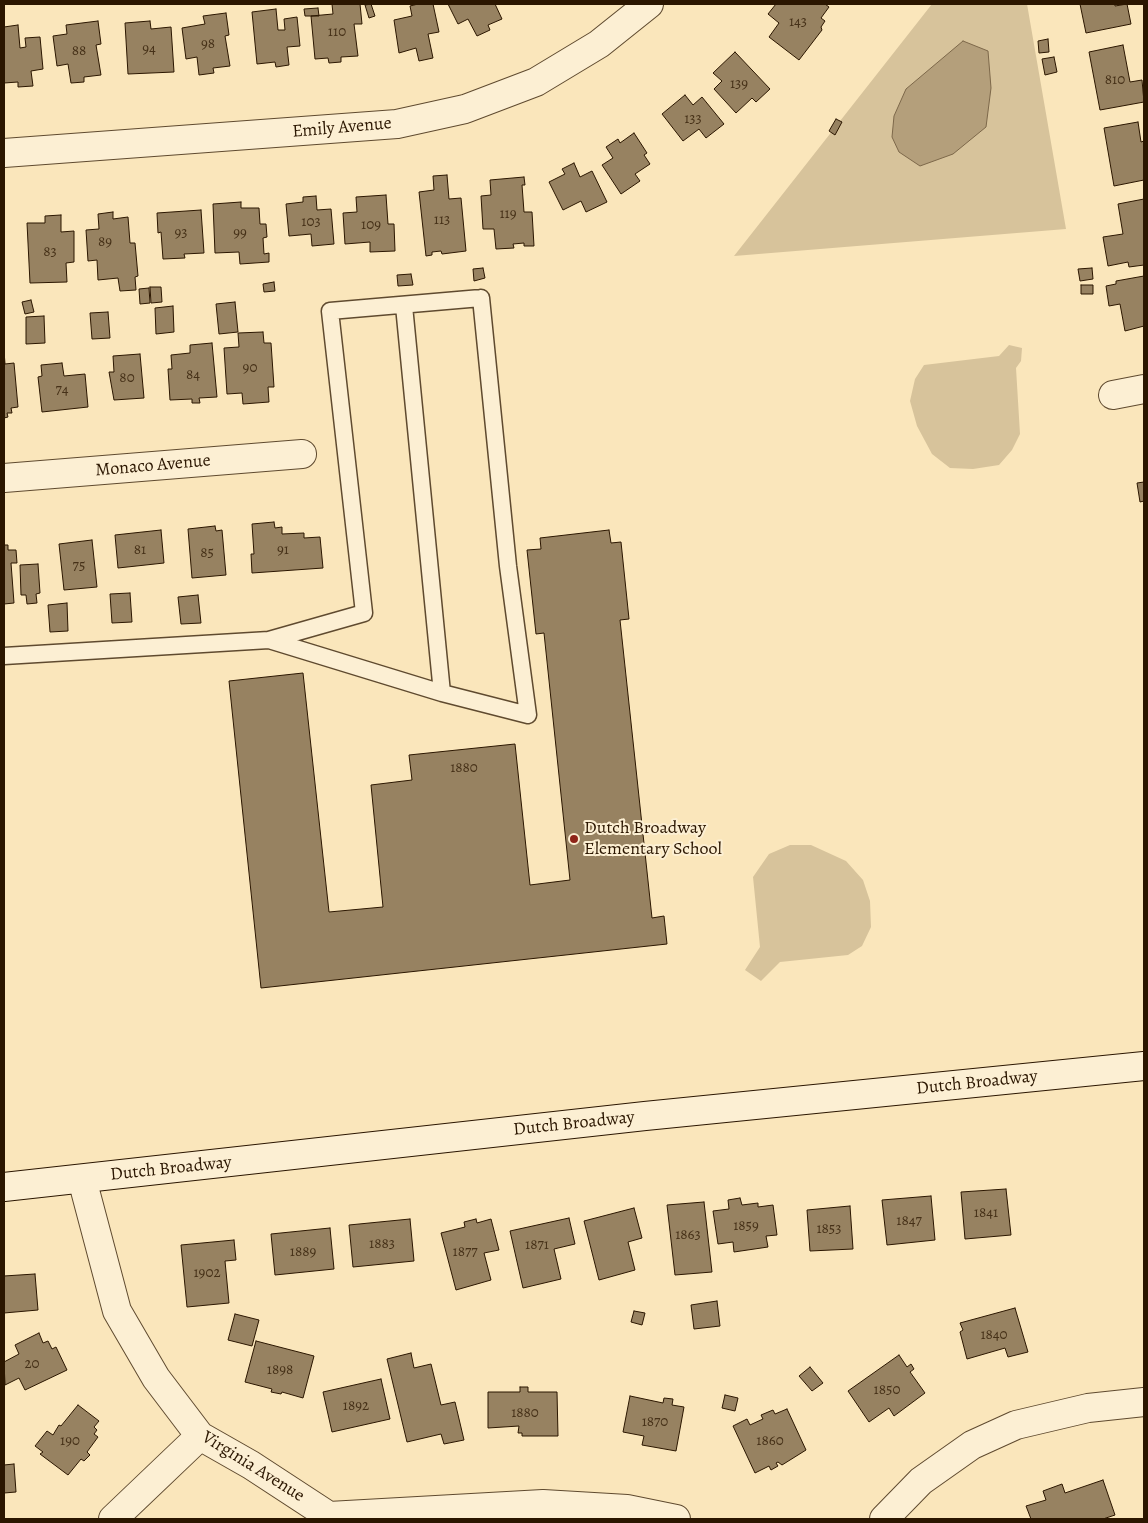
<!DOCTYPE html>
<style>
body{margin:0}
#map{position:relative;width:1148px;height:1523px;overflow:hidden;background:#fae6bb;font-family:Alegreya,serif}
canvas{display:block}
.frame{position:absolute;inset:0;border:5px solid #2b1600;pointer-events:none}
</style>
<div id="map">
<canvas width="1148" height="1523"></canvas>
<div class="frame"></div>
</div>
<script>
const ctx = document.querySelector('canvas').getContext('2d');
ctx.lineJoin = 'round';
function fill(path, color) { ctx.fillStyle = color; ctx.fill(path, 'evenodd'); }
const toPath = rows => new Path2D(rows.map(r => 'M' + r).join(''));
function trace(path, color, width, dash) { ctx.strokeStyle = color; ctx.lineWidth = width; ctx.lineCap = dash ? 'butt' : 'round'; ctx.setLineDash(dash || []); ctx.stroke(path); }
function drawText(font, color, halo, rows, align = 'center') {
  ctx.font = font + ' Alegreya,serif'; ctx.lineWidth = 4; ctx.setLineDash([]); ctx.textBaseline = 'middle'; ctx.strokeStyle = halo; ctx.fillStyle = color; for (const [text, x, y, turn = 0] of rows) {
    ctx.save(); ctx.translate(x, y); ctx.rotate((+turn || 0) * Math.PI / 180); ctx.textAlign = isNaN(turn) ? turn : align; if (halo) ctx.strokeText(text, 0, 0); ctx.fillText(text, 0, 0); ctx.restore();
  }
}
fill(toPath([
 [932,4,1027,4,1066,229,734,256],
 [1009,345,1022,348,1021,361,1016,368,1020,434,1012,450,999,465,973,469,950,468,932,454,917,426,910,401,915,379,924,365,999,356],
 [790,845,811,845,846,861,863,880,870,901,871,927,862,946,848,955,780,962,761,981,745,970,760,947,753,877,769,854]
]), '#d7c39b');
const water = toPath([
 [963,41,988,51,991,88,986,127,953,154,920,166,899,152,892,137,894,116,906,89,963,41]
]);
fill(water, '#b49f7b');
trace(water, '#7d684a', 1);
const building = toPath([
 [332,4,360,4,362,24,354,24,358,56,341,57,341,62,329,63,328,58,315,59,311,16,333,14,332,4],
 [371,4,375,16,369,18,365,5,371,4],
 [418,4,433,4,439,32,428,34,433,58,419,61,416,48,399,53,394,20,412,16,410,6,418,4],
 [448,4,495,4,502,19,488,25,490,30,477,36,468,19,458,24,448,4],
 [776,4,825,4,829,7,821,18,825,21,821,27,822,30,799,60,769,37,779,23,768,14,776,4],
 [1080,4,1115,4,1115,6,1127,4,1131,24,1086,33,1080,4],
 [318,8,319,16,305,16,304,9,318,8],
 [276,9,278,30,285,30,284,19,297,17,300,46,287,47,289,65,276,67,275,62,257,64,252,12,276,9],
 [226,13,229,35,225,36,230,66,213,68,214,73,199,75,197,57,186,59,182,28,205,24,203,16,226,13],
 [98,21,101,44,96,45,101,75,84,77,84,82,71,83,68,64,57,66,53,36,67,34,66,25,98,21],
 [150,21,151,29,171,27,174,72,128,74,125,23,150,21],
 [18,25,20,48,26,47,25,38,40,37,43,69,31,71,33,86,18,87,18,82,4,83,4,27,18,25],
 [1048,39,1049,52,1039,53,1038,41,1048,39],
 [1123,45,1130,82,1142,80,1144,102,1100,110,1089,52,1123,45],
 [735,52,770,89,756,102,752,98,736,113,714,89,722,81,713,73,735,52],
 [1054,57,1057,72,1045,75,1042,59,1054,57],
 [685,95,693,105,702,97,724,124,706,138,699,129,683,141,662,114,685,95],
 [836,119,842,122,835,135,829,131,836,119],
 [1138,122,1141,142,1144,141,1144,180,1114,186,1104,128,1138,122],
 [634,133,647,153,644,155,650,164,635,174,640,181,621,194,602,165,613,158,606,147,618,139,620,143,634,133],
 [574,163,580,177,592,171,607,202,586,212,581,201,563,210,549,182,565,174,562,169,574,163],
 [447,175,449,199,461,198,466,251,442,254,441,251,432,252,432,255,426,256,419,192,434,190,433,176,447,175],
 [524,177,525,185,522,185,524,212,532,212,534,246,524,246,524,243,513,244,514,248,496,249,494,229,483,229,481,196,491,195,490,180,524,177],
 [386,195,388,224,394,224,395,251,370,252,370,242,345,244,343,213,357,212,356,197,386,195],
 [316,196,317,210,331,209,334,244,312,246,311,234,289,236,286,204,303,202,303,197,316,196],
 [1144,199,1144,265,1129,267,1128,262,1108,266,1103,237,1123,234,1118,204,1144,199],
 [241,202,241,208,259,208,260,224,266,224,267,237,263,238,264,254,269,253,269,262,240,264,239,252,215,253,213,204,241,202],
 [201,210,204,253,184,254,185,258,163,259,161,232,158,233,157,213,201,210],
 [113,212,113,219,128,217,130,243,135,243,138,276,135,277,136,290,120,291,118,278,98,280,97,260,88,261,86,230,99,229,98,214,113,212],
 [61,215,61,232,74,231,74,262,66,263,67,282,30,283,27,223,45,223,45,216,61,215],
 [483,268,485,278,474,281,473,269,483,268],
 [1092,268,1093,279,1080,281,1078,269,1092,268],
 [411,274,413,285,398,286,397,275,411,274],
 [1144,276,1144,326,1125,331,1120,304,1109,306,1106,286,1116,284,1116,281,1144,276],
 [274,282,275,291,264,292,263,284,274,282],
 [1081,285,1093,285,1093,294,1081,294,1081,285],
 [150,287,161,287,162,302,151,303,150,287],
 [149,288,150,303,140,304,139,289,149,288],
 [31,300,34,312,25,314,22,302,31,300],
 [235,302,238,332,219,334,216,304,235,302],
 [173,306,174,332,156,334,155,308,173,306],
 [108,312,110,338,92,339,90,313,108,312],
 [44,316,45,343,26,344,26,317,44,316],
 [263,332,264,343,271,343,274,387,268,387,269,402,243,404,242,393,227,394,224,348,239,347,238,333,263,332],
 [212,343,217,397,199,398,200,403,192,403,192,399,170,400,168,369,172,369,171,355,190,353,190,345,212,343],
 [4,351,5,364,14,363,18,407,11,408,12,413,7,413,8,417,4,418,4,351],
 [140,354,144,398,114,400,109,372,114,372,113,356,140,354],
 [62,363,64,376,85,374,88,407,42,412,38,377,42,376,41,365,62,363],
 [1144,482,1144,501,1140,502,1137,483,1144,482],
 [274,522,275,528,282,527,282,534,304,533,304,538,320,537,323,568,252,573,251,554,254,554,252,524,274,522],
 [215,526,216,531,222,530,226,575,192,578,188,529,215,526],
 [161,530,164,563,118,568,115,535,161,530],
 [609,530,611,543,621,542,629,619,620,620,652,918,664,916,667,944,261,988,229,681,303,673,329,912,383,907,371,785,412,780,409,755,515,744,530,885,570,880,544,633,536,634,527,550,541,549,540,538,609,530],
 [92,540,97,587,64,590,59,544,92,540],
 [4,545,8,545,8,550,16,550,17,563,11,563,14,603,4,604,4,545],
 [38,564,40,593,36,594,37,603,27,604,26,595,21,595,20,565,38,564],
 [130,593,132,622,112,623,110,594,130,593],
 [198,595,201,623,181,624,178,597,198,595],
 [67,603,68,631,50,632,48,605,67,603],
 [1006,1189,1011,1235,965,1239,961,1192,1006,1189],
 [931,1196,935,1240,887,1245,882,1200,931,1196],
 [740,1198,742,1205,758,1203,758,1207,773,1205,777,1235,766,1236,768,1247,734,1252,733,1242,718,1244,713,1211,729,1209,728,1200,740,1198],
 [704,1202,712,1272,675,1275,667,1205,704,1202],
 [850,1206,853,1249,810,1251,807,1210,850,1206],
 [634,1208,642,1238,628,1242,635,1270,599,1280,584,1221,634,1208],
 [569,1218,575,1244,554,1249,561,1279,523,1288,510,1231,569,1218],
 [410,1219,414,1261,353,1267,349,1225,410,1219],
 [476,1219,477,1223,491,1219,499,1250,484,1253,491,1280,456,1290,441,1233,465,1227,464,1222,476,1219],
 [330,1228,334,1269,275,1275,271,1234,330,1228],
 [234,1240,236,1260,225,1261,229,1303,187,1307,181,1245,234,1240],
 [35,1274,38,1310,4,1313,4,1276,35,1274],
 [717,1301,720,1326,694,1329,691,1305,717,1301],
 [1015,1308,1028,1352,1008,1357,1005,1348,967,1359,960,1332,963,1330,960,1323,1015,1308],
 [634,1311,645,1313,642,1325,631,1322,634,1311],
 [235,1314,259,1320,252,1346,228,1340,235,1314],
 [39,1333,43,1343,48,1341,52,1349,56,1347,67,1370,25,1390,19,1378,5,1385,4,1362,19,1354,15,1345,39,1333],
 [256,1341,314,1356,303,1398,282,1392,281,1394,271,1392,272,1389,245,1382,256,1341],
 [411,1353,414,1368,431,1364,441,1405,455,1402,464,1440,444,1444,441,1434,407,1442,387,1359,411,1353],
 [899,1355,907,1367,911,1364,914,1369,910,1372,925,1393,894,1416,889,1408,869,1422,848,1391,899,1355],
 [810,1367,823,1383,812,1391,799,1376,810,1367],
 [381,1379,390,1419,332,1432,323,1392,381,1379],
 [520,1387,528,1387,528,1392,557,1392,558,1436,522,1436,522,1433,518,1433,519,1426,488,1428,488,1392,520,1392,520,1387],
 [725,1395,738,1398,735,1411,722,1408,725,1395],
 [630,1396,663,1403,664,1398,673,1399,672,1405,684,1407,676,1451,642,1445,644,1436,623,1432,630,1396],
 [78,1405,99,1421,94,1427,97,1430,94,1434,98,1437,87,1452,90,1455,84,1461,81,1459,68,1475,40,1454,43,1452,35,1446,47,1431,53,1435,59,1425,61,1426,78,1405],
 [787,1409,806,1450,782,1465,778,1462,776,1463,778,1466,771,1470,769,1466,755,1473,733,1426,747,1419,750,1425,763,1419,761,1415,773,1410,775,1414,787,1409],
 [14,1464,16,1492,4,1493,4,1500,4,1465,14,1464],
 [1103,1480,1115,1515,1103,1519,1031,1519,1026,1506,1046,1500,1043,1491,1062,1484,1065,1493,1103,1480]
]);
fill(building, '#978261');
trace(building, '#2b1600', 1);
const service = toPath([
 [481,298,508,566,528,715,442,693,269,640,364,613,330,311,481,298],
 [404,306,442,693],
 [4,656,269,640]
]);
const minor = toPath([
 [4,153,397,124,465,109,536,82,599,44,649,4],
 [1113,395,1144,389],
 [4,478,302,454],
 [82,1179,117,1311,156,1378,200,1436,251,1465,329,1516,543,1504,627,1509,676,1519],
 [113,1519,200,1436],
 [884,1519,921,1481,972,1445,1016,1425,1088,1408,1144,1402]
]);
const secondary = toPath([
 [4,1187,645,1116,1144,1066]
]);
trace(service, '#5f4a2f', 19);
trace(minor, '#5f4a2f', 30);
trace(secondary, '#2b1600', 30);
trace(service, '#fcefd3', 16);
trace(minor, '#fcefd3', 28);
trace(secondary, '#fcefd3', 28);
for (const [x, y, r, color] of [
 [574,839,5,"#8f2418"]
]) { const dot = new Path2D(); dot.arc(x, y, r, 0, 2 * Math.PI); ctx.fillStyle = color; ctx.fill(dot); trace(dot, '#fcefd3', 2); }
drawText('15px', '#463118', null, [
 ["143",798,22],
 ["110",337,32],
 ["98",208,44],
 ["94",149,49],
 ["88",79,51],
 ["810",1115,80],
 ["139",739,84],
 ["133",693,119],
 ["119",508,214],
 ["113",442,220],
 ["103",311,222],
 ["109",371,225],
 ["93",181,233],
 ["99",240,233],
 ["89",105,242],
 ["83",50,252],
 ["90",250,368],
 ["84",193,375],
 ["80",127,378],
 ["74",62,390],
 ["81",140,550],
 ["91",283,550],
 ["85",207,553],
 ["75",79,566],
 ["1880",464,768],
 ["1841",986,1213],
 ["1847",909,1221],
 ["1859",746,1226],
 ["1853",829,1229],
 ["1863",688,1235],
 ["1883",382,1244],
 ["1871",537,1245],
 ["1889",303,1252],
 ["1877",465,1252],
 ["1902",207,1273],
 ["1840",994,1335],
 ["20",32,1364],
 ["1898",280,1370],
 ["1850",887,1390],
 ["1892",356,1406],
 ["1880",525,1413],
 ["1870",655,1422],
 ["190",70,1441],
 ["1860",770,1441]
]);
drawText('18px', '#2b1600', '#fcefd3', [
 ["Emily Avenue",342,128,-5],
 ["Monaco Avenue",153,466,-5],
 ["Dutch Broadway",977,1083,-6],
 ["Dutch Broadway",574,1124,-6],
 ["Dutch Broadway",171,1169,-6],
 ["Virginia Avenue",253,1467,32]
]);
drawText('18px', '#2b1600', '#fcefd3', [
 ["Dutch Broadway",584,829],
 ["Elementary School",584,850]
], 'left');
</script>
